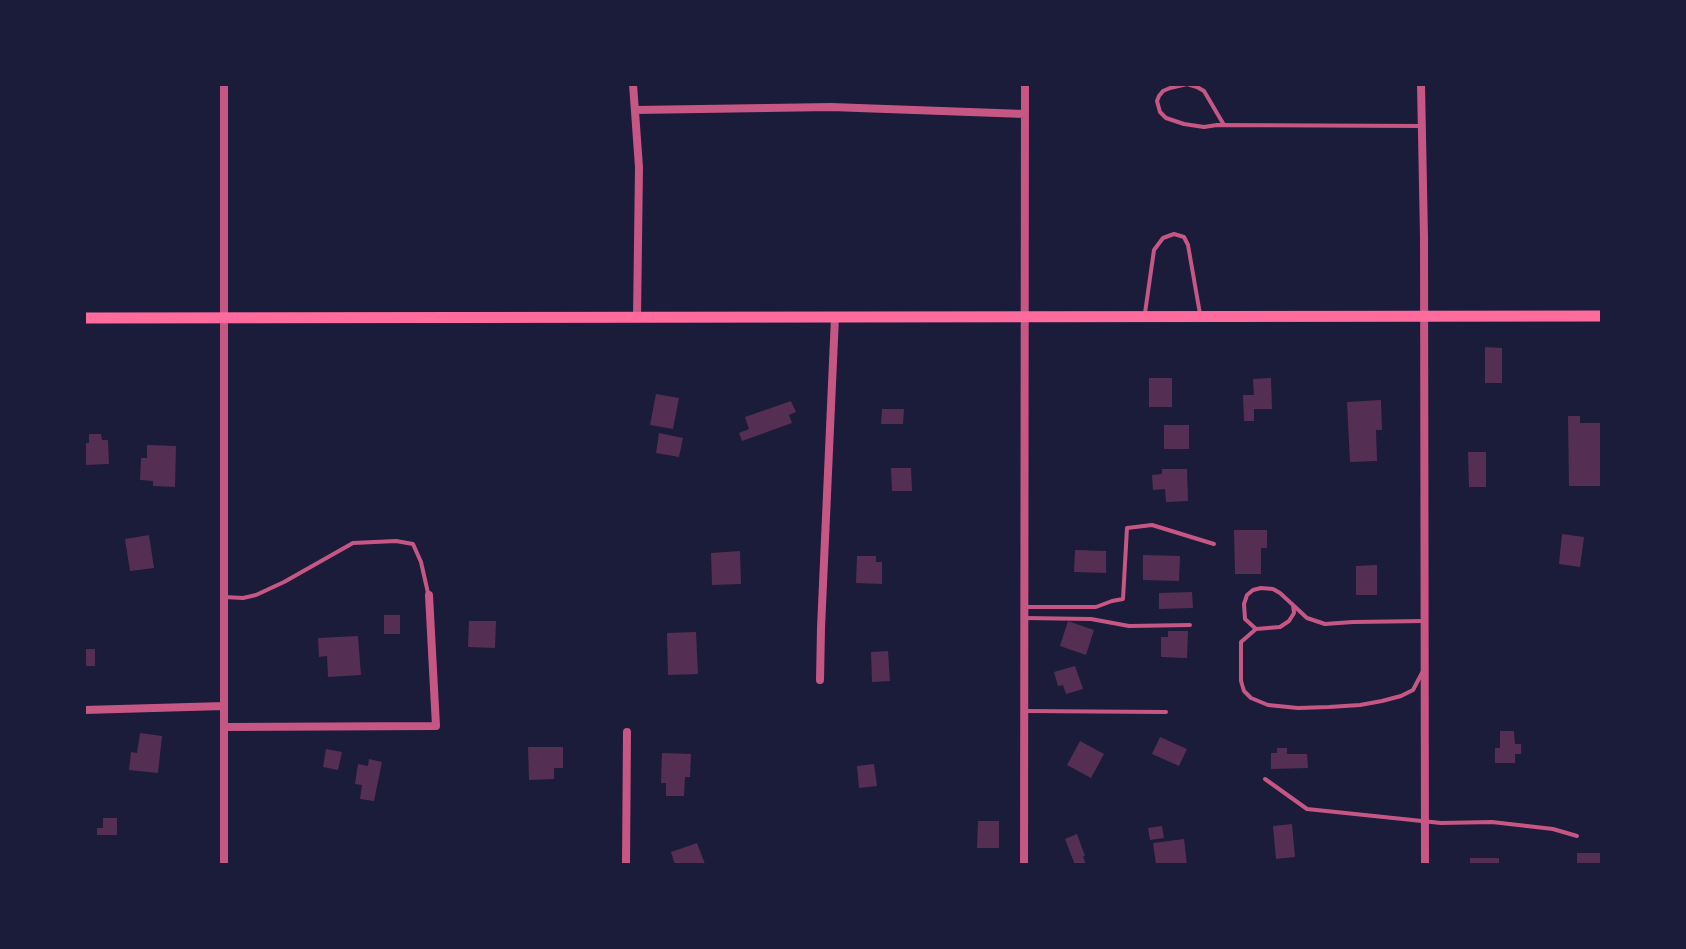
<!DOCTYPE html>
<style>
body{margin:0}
#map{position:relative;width:1686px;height:949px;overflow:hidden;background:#1b1b3a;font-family:Bitter,serif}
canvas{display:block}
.frame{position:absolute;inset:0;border:86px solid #1b1b3a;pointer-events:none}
</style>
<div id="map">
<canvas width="1686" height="949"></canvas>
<div class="frame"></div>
</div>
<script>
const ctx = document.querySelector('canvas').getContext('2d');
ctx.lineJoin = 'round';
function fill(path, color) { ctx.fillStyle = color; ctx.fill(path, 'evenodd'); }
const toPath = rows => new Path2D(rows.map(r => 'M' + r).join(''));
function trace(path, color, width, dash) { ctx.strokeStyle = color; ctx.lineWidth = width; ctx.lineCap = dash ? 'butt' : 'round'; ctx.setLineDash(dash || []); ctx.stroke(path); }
fill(toPath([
 [1485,347,1502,348,1502,383,1485,383],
 [1149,378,1172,378,1172,407,1149,407],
 [1271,378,1272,409,1254,409,1254,421,1244,421,1243,395,1254,395,1253,379],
 [656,394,679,398,673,429,650,425],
 [1381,400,1382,430,1376,430,1377,461,1350,462,1347,402],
 [791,401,796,412,789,415,792,423,742,441,739,433,749,429,745,417],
 [882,409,904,409,903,424,881,424],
 [1568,416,1580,416,1580,423,1600,423,1601,486,1569,486],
 [1164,425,1189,425,1189,449,1164,449],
 [659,433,683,438,679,457,656,453],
 [89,434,101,434,102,440,108,440,109,464,84,465,84,443,89,443],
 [147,445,176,446,175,487,153,486,153,481,140,480,141,458,147,458],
 [1468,452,1486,452,1486,487,1469,487],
 [891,468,911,468,912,491,892,491],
 [1162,469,1187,469,1188,501,1166,502,1165,489,1153,490,1152,475,1162,474],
 [1234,530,1267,530,1267,548,1261,548,1261,574,1235,574],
 [1562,534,1584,537,1580,567,1559,564],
 [149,535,154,568,130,571,125,539],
 [1075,550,1106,551,1106,573,1074,572],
 [740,551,741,584,712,585,711,553],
 [1143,555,1180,556,1179,581,1143,580],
 [857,556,876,556,876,562,882,562,882,584,856,583],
 [1377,565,1377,595,1356,595,1356,566],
 [1192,592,1193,608,1159,609,1159,593],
 [384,615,400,615,400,634,384,634],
 [469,621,496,621,495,648,468,647],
 [1068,621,1094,630,1086,655,1060,646],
 [1168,631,1188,631,1187,658,1161,657,1161,637,1168,637],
 [696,632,698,674,668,675,667,633],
 [358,636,361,675,328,677,327,656,319,657,318,638],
 [84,649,95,649,95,666,84,666],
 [888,651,890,681,872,682,871,652],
 [1075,666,1083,689,1066,694,1063,685,1058,686,1054,672],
 [1500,731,1514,731,1515,744,1521,744,1521,754,1515,754,1515,763,1495,763,1495,748,1500,748],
 [140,733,162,736,158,773,129,770,131,752,137,753],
 [1160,737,1187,749,1179,766,1152,754],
 [1080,741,1104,754,1091,778,1067,765],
 [528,747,563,747,563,768,554,768,554,779,529,780],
 [1277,748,1287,748,1287,754,1307,754,1308,768,1271,769,1271,753,1277,753],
 [326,749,342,752,338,770,323,767],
 [662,753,691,754,690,777,685,777,684,796,666,796,666,783,661,783],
 [369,759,382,762,374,801,360,799,362,785,355,784,358,764,368,766],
 [874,764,877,786,859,788,857,766],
 [103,818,117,818,117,835,97,835,97,828,103,828],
 [978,821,999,821,999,848,977,848],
 [1292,824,1295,857,1276,859,1273,826],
 [1162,826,1164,838,1150,840,1148,828],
 [1077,834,1085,856,1083,856,1086,865,1075,865,1065,839],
 [1184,839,1187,865,1156,865,1153,843],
 [697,843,705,864,675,865,671,852],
 [1577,853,1600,853,1600,865,1577,865],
 [1470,858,1499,858,1499,865,1470,865]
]), '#542f53');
trace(toPath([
 [1224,125,1204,91,1197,87,1187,84,1170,88,1163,91,1159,96,1157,101,1160,112,1166,118,1184,124,1204,127,1217,125,1422,126],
 [1145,313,1154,250,1163,238,1174,234,1184,237,1188,245,1200,314],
 [224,597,243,598,256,595,284,582,353,543,396,541,413,544,421,562,428,593],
 [1293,605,1307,618,1325,624,1353,622,1424,621],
 [1025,607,1096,607,1112,601,1123,599,1127,528,1152,525,1214,544],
 [1025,618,1091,619,1129,626,1190,625],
 [1256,629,1245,619,1244,604,1247,595,1253,590,1261,588,1273,589,1280,593,1293,605,1294,613,1289,621,1280,627,1256,629,1241,642,1241,681,1244,691,1251,698,1268,705,1298,708,1329,707,1360,705,1382,701,1401,696,1413,690,1423,671],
 [1024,711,1166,712],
 [1265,779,1307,809,1441,823,1492,822,1553,829,1577,836]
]), '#c65784', 4);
trace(toPath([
 [633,84,639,167,637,318],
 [1421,84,1424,237,1425,865],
 [635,110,831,107,1025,114],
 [820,680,821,628,835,317],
 [84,710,224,706],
 [224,727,436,726,429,595],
 [224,865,224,84],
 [626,865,627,732],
 [1024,865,1025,84]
]), '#c65784', 8);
trace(toPath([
 [84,318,1602,316]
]), '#ff6b9d', 11);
</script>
